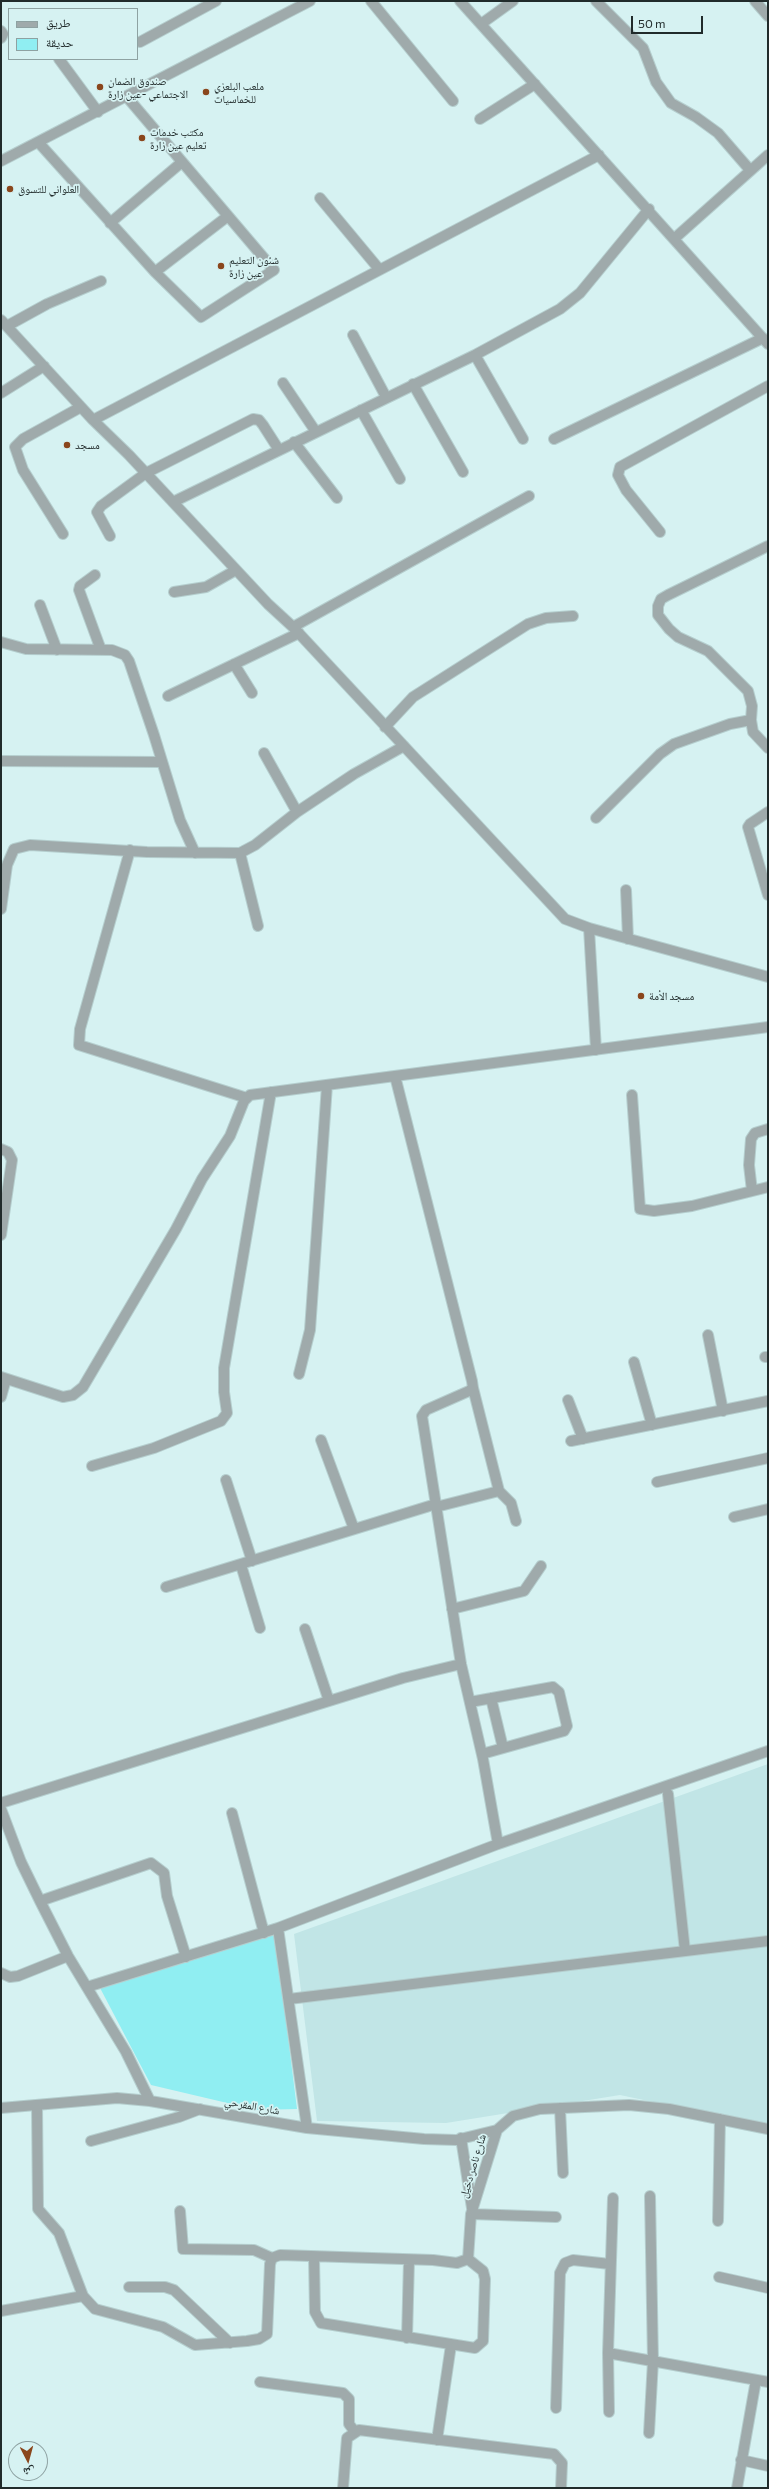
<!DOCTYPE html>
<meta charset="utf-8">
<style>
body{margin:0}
#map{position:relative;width:769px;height:2489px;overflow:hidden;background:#d6f2f2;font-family:Commissioner,"Noto Naskh Arabic",sans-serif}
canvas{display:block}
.frame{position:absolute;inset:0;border:2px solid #212b2b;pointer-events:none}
.legend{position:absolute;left:8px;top:8px;width:130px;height:52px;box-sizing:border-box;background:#d6f2f2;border:1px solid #8ea2a2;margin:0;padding:5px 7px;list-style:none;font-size:12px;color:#212b2b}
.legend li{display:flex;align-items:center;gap:8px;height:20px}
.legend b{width:20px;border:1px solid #8ea2a2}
.north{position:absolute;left:8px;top:2441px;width:40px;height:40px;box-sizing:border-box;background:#d6f2f2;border:1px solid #8ea2a2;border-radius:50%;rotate:174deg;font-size:11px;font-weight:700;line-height:16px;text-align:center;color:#212b2b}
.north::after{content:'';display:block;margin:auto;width:14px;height:18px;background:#8a461c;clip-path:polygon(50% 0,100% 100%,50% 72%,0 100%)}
.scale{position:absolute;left:631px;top:16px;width:72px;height:18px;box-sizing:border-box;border:2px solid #212b2b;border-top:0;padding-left:5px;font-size:12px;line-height:14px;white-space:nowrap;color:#212b2b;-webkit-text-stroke:3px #d6f2f2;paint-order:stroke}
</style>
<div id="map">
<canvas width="769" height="2489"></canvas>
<div class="frame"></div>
<ul class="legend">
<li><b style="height:5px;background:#9faaab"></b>طريق</li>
<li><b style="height:11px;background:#90eef2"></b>حديقة</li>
</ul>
<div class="north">ش</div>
<div class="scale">50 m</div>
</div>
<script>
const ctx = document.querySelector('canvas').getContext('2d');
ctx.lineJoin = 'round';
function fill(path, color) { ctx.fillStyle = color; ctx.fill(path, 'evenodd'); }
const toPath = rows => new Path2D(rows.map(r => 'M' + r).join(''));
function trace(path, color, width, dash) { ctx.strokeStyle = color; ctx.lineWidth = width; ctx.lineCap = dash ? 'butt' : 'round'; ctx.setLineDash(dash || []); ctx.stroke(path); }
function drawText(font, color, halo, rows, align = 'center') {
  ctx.font = font + ' Commissioner,"Noto Naskh Arabic",sans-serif'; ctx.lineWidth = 3.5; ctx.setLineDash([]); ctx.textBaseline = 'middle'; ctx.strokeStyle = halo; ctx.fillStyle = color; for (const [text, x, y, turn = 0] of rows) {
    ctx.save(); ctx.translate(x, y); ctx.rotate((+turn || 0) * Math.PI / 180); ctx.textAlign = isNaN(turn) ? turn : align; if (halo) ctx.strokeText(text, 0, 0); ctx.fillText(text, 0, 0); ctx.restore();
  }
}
fill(toPath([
 [768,1764,768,2126,620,2095,446,2123,317,2121,294,1934]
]), '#c1e5e6');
fill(toPath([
 [275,1933,297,2109,257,2110,151,2085,99,1986]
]), '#90eef2');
const minor = toPath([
 [371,1,453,101],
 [460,1,768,344],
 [596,1,643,48,656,82,671,103,696,117,718,133,750,170],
 [755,1,768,16],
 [481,24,513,1],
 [1,31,3,34,1,38],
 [140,42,216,1],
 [59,59,98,112],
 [480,119,535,84],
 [39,143,155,272,201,317,274,270,127,97],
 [1,161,310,1],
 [320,198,379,269],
 [110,223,182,162],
 [675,238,768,155],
 [155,272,228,216],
 [1,320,93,420,129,455,268,604,293,627,565,919,589,928,768,977],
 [7,326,47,304,101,281],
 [353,335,386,397],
 [475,355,523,439],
 [283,383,316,432],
 [413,384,463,472],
 [1,393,44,366],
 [361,410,400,479],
 [93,420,599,155],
 [554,439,763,338],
 [294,442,337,498],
 [173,502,475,355,560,309,580,293,649,209],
 [660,532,626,490,618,475,620,467,768,386],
 [63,534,23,470,15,447,23,439,81,407],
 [110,536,97,512,101,506,146,473,253,419,259,420,263,425,279,450],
 [768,546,668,595,661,599,658,606,658,615,669,629,678,637,708,651,748,691,752,706,751,720,753,732,768,748],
 [95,575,80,586,79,590,101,650],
 [174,592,206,587,236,570],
 [40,605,57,650],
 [293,627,529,496],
 [1,642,26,649,112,650,125,655,129,661,154,735,180,820,195,853],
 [234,664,252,693],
 [168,696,299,633],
 [385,727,413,697,528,624,546,618,573,616],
 [264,753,297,812],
 [1,761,162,762],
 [768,812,750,824,748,827,768,895],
 [596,818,660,754,674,744,730,724,751,720],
 [130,850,80,1029,79,1045,247,1098],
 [240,853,258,926],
 [626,890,628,939],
 [1,909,7,865,14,849,30,845,147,852,240,853,255,845,297,812,354,774,404,746],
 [589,928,596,1050],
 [395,1076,472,1381,473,1388,469,1391,426,1410,422,1416,461,1664,483,1759,498,1844],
 [632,1095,640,1209,654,1211,692,1206,768,1187],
 [1,1149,8,1152,12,1160,1,1235],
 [752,1191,749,1165,751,1139,755,1133,768,1129],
 [708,1335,723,1411],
 [765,1357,768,1357],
 [634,1362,652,1425],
 [299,1374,310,1330,327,1085],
 [1,1377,63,1397,73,1395,83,1387,176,1229,202,1179,230,1136,244,1101,250,1095,768,1027],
 [1,1397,6,1379],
 [568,1400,583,1439],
 [321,1440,354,1529],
 [571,1441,768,1401],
 [92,1466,154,1448,221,1421,227,1413,224,1392,224,1368,271,1092],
 [226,1480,252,1561],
 [657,1482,768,1458],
 [499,1491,511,1503,516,1521],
 [436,1507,499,1491,473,1388],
 [734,1517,768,1509],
 [241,1565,260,1628],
 [166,1587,436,1504],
 [452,1609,524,1591,541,1566],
 [305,1629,329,1701],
 [491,1698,503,1748],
 [470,1702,553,1687,559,1692,567,1726,564,1731,482,1754],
 [668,1794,685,1951],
 [1,1803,403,1678,461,1664],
 [1,1809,21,1862,40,1901,68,1956,126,2052,150,2101],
 [232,1813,264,1933],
 [40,1901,151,1863,164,1873,167,1896,186,1957],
 [278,1928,307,2128],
 [1,1973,10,1977,18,1976,68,1956],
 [87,1987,278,1928,498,1844,768,1751],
 [289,1999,768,1941],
 [37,2105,38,2209,59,2233,83,2296,95,2309,163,2327,195,2345,247,2341,259,2339,267,2334,270,2264,272,2258,280,2255,433,2260,457,2263,468,2259],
 [1,2108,117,2098,150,2101,307,2128,424,2139,456,2140,497,2130,513,2116,540,2109,629,2105,669,2109,768,2129],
 [560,2108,563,2173],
 [461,2138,472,2208],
 [91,2141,179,2117,200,2109],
 [613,2198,608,2353,768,2382],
 [180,2211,183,2249,254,2250,272,2258],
 [471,2214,556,2217],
 [718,2221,720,2119],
 [314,2257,315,2312,321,2323,475,2348,483,2341,485,2279,483,2271,468,2259],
 [468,2259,471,2214,497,2130],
 [719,2277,768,2288],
 [129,2287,165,2287,174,2290,230,2343],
 [1,2311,83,2296],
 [407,2338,409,2260],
 [608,2353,609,2412],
 [260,2382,343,2393,349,2399,349,2424,355,2432],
 [556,2408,560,2273,565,2263,573,2260,610,2264],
 [649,2433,653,2361,650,2196],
 [437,2440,451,2345],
 [741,2460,768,2466],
 [343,2488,347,2438,359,2430,554,2454,562,2463,561,2488],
 [737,2488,756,2380]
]);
trace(minor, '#b5cece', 12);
trace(minor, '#9faaab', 10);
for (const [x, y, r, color] of [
 [100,87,4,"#8a461c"],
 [206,92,4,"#8a461c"],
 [142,138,4,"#8a461c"],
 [10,189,4,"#8a461c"],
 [221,266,4,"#8a461c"],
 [67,445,4,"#8a461c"],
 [641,996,4,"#8a461c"]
]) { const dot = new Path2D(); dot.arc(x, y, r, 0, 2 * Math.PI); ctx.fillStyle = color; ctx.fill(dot); trace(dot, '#d6f2f2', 1.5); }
drawText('11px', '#212b2b', '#d6f2f2', [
 ["صندوق الضمان",108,81],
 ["الاجتماعي -عين زارة",108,94],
 ["ملعب البلعزي",214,86],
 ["للخماسيات",214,99],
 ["مكتب خدمات",150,132],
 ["تعليم عين زارة",150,145],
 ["العلواني للتسوق",18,189],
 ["شئون التعليم",229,260],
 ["عين زارة",229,273],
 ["مسجد",75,445],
 ["مسجد الأمة",649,996]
], 'left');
drawText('11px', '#212b2b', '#d6f2f2', [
 ["شارع المقرحي",252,2106,10],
 ["شارع ناصر دخيل",473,2166,-73]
]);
</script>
